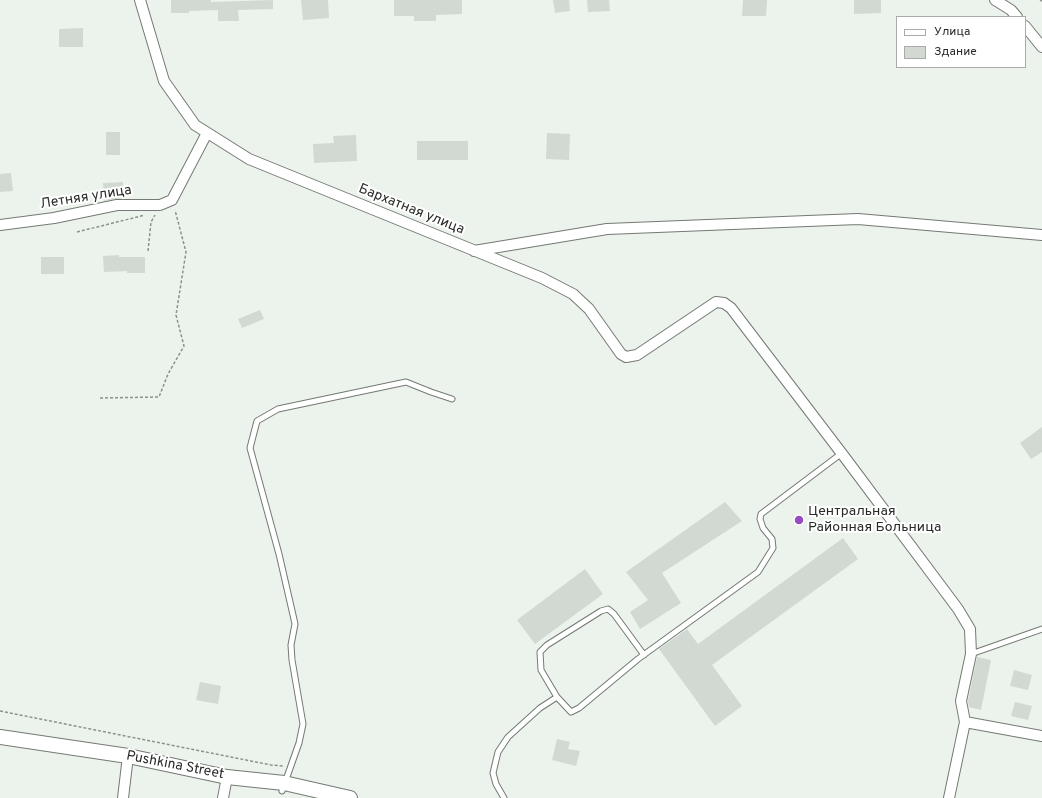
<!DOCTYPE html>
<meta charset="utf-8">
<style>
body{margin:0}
#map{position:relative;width:1042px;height:798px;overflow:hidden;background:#ecf3ec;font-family:Overpass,sans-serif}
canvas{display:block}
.legend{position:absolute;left:896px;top:16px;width:130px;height:52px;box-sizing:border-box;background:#fff;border:1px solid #a9aaa9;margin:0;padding:5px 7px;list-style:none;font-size:12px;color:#282b28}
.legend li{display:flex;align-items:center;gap:8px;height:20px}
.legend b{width:20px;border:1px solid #a9aaa9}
</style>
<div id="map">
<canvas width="1042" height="798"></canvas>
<ul class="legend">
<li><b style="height:5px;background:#fff"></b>Улица</li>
<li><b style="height:11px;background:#d2d8d2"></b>Здание</li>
</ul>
</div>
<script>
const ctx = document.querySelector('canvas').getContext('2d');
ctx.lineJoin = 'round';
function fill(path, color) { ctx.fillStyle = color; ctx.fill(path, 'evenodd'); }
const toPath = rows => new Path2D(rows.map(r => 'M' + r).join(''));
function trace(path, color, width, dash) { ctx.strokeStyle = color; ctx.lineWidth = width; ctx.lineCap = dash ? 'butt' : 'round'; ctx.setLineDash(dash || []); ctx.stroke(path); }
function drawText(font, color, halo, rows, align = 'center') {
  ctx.font = font + ' Overpass,sans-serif'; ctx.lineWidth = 4; ctx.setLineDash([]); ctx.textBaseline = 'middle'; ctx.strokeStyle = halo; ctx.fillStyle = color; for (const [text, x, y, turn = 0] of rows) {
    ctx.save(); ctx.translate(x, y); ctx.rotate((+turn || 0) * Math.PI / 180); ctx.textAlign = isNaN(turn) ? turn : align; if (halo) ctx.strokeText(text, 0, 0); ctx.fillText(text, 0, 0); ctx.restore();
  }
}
fill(toPath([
 [171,0,211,0,211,2,273,0,273,9,238,10,239,21,218,21,218,10,189,11,189,13,171,13],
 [301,0,328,0,329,18,303,20],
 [394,0,462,0,462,14,436,15,436,21,414,21,414,16,394,16],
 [553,0,569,0,570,11,555,13],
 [587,0,609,0,610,11,588,12],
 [743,0,767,0,766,16,742,16],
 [854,0,881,0,881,13,854,14],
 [83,28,83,47,59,47,59,29],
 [106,132,120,132,120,155,106,155],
 [547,133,570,134,569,160,546,159],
 [356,135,357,161,314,163,313,144,334,143,333,136],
 [417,141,468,141,468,160,417,160],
 [11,173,13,191,0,192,0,174],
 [123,182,123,198,104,201,103,183],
 [119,255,119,257,145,257,145,273,127,273,127,271,104,272,103,256],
 [41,257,64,257,64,274,41,274],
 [260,310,264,319,242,328,238,319],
 [1042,427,1042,452,1031,459,1020,443],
 [725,502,742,521,662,573,681,603,640,629,630,612,648,600,626,572],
 [843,538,858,559,712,665,742,706,715,726,659,649,687,629,698,644],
 [585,569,603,594,535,644,517,620],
 [977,657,991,660,981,710,969,707,968,701],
 [1014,670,1032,675,1028,690,1010,686],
 [200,682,221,686,218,704,196,700],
 [1015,702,1032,706,1028,720,1011,716],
 [557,739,570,742,568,749,580,751,576,766,552,760]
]), '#d2d8d2');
const lane = toPath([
 [971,654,1042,629],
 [557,697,541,670,540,652,547,645,601,611,608,609,614,614,644,655],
 [282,791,299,743,303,724,292,660,291,645,295,624,293,615,279,554,250,448,257,421,278,409,406,382,431,392,452,399],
 [504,798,496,784,493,773,498,752,508,737,540,708,557,697,571,712,579,708,638,659,758,572,773,548,772,539,763,528,760,519,761,514,842,453]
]);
const street = toPath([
 [140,0,164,81,195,125,249,159,542,278,573,294,589,309,621,354,626,357,637,355,716,302,724,303,731,308,846,459,958,609,970,629,971,654,961,701,965,722,949,798],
 [995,0,1011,10,1017,17],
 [1025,26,1042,47],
 [0,225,54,218,117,205,160,205,172,200,207,133],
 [474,251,607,229,858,219,1042,235],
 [965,722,1042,736],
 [123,798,128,756],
 [223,798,227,777]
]);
const secondary = toPath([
 [0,737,128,756,227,777,284,783,350,798]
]);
trace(lane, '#737973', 7);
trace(street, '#737973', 12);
trace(secondary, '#737973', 16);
trace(toPath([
 [1040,0,1042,1],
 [77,232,145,215],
 [148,251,151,222,155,215],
 [100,398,159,397,168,374,184,346,176,315,186,252,175,210],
 [0,711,271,765,283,766]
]), '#8c918c', 1.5, [3, 2]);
trace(lane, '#fff', 5);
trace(street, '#fff', 10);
trace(secondary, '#fff', 14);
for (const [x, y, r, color] of [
 [799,520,5,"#964cbf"]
]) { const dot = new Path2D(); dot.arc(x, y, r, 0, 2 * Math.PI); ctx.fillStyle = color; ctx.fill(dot); trace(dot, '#fff', 1.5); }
drawText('14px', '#282b28', '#fff', [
 ["Летняя улица",86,198,-9],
 ["Бархатная улица",411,210,22],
 ["Pushkina Street",175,766,11]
]);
drawText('14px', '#282b28', '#fff', [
 ["Центральная",808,512],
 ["Районная Больница",808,528]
], 'left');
</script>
